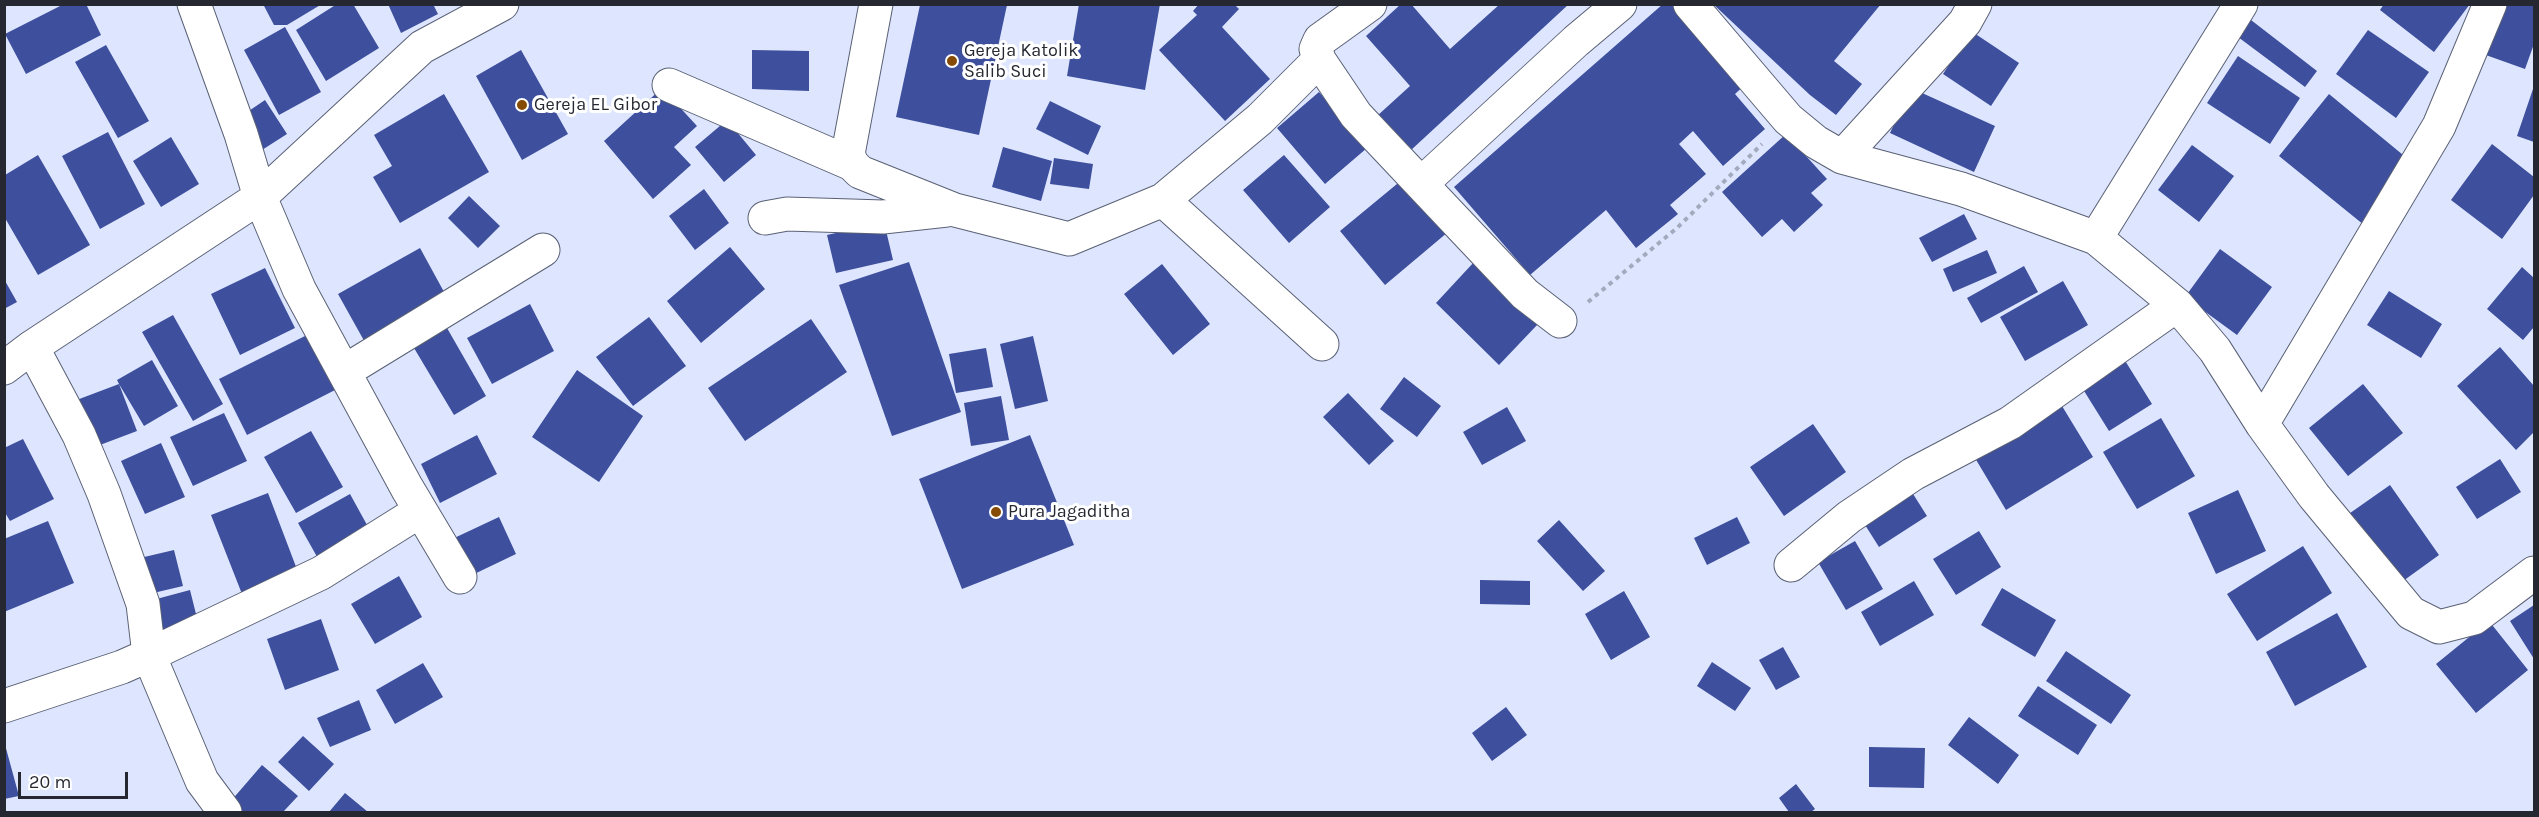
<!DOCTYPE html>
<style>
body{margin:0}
#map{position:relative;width:2539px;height:817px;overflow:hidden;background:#dee6ff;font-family:Karla,sans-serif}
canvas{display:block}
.frame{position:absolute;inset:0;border:6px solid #252831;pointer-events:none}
.scale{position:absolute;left:18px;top:772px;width:110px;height:27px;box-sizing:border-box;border:3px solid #252831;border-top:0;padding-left:8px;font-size:18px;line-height:21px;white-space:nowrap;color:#252831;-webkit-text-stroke:4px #fff;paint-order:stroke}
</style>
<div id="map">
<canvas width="2539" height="817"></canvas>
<div class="frame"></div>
<div class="scale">20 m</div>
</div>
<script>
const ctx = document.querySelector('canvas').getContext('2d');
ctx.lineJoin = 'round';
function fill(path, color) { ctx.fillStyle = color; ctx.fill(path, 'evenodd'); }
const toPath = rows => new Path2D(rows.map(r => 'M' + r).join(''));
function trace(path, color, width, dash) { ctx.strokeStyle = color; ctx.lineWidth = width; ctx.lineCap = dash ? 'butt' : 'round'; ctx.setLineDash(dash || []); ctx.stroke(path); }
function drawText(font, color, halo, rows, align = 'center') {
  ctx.font = font + ' Karla,sans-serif'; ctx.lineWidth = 6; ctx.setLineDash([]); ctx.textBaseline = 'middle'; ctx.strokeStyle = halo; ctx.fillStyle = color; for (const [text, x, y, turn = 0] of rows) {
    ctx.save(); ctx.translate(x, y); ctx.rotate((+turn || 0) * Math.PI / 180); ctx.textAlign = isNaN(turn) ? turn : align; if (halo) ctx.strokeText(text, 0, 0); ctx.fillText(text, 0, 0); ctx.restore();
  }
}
fill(toPath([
 [64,4,86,4,101,35,26,74,5,34],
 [263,4,322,4,287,25,274,25],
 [337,4,353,4,379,48,326,81,296,30],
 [388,4,433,4,438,14,401,33],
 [1079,4,1160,4,1145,90,1067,76],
 [1199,4,1234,4,1239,9,1222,27,1270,79,1225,121,1159,50,1197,15,1193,11],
 [1401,4,1411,4,1450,49,1500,4,1569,4,1410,151,1377,116,1410,86,1366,36],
 [1663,4,1679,4,1747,83,1735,94,1765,129,1723,166,1693,131,1679,144,1706,174,1670,205,1678,214,1636,248,1606,210,1530,275,1454,187],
 [1713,4,1881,4,1834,61,1862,84,1836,115,1810,95],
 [2384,4,2470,4,2434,52,2380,10],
 [2501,4,2534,4,2534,44,2525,69,2483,54],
 [920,5,1007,5,979,135,896,117],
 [2251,20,2317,71,2305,87,2238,37],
 [285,27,321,92,279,115,244,50],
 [2368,30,2429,72,2396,118,2336,74],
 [1971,31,2019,63,1991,106,1943,74],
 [106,45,149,121,118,138,75,62],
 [521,50,568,134,522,160,476,76],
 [752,50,809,51,809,91,752,89],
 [2238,56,2300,98,2270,144,2207,103],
 [2534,86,2534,142,2517,136],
 [662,88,697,126,674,147,691,165,653,199,604,141],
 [1911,88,1995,126,1974,172,1890,133],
 [1319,92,1367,148,1325,184,1277,128],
 [444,94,489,172,400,223,373,177,392,166,374,135],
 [2329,94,2414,164,2364,225,2279,156],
 [265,100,287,134,262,150,240,117],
 [1050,101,1101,126,1088,155,1036,129],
 [727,120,756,155,724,182,695,147],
 [108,132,145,204,100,229,62,156],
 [1786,134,1827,179,1811,193,1823,205,1794,232,1782,219,1762,237,1722,192],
 [171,137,199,184,161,207,133,161],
 [2492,144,2534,177,2534,195,2502,239,2451,200],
 [2192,145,2234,176,2199,222,2158,190],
 [1003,147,1052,161,1041,201,992,187],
 [38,155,90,245,38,275,5,218,5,175],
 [1284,155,1330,207,1289,243,1243,190],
 [1054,158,1093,164,1089,189,1050,184],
 [1403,179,1448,232,1385,285,1340,231],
 [704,189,729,223,695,250,669,216],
 [469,196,500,226,478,248,448,218],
 [1964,214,1977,239,1932,262,1919,238],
 [884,222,893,260,836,273,827,235],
 [730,247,765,289,701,343,667,301],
 [420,248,449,301,367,346,338,294],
 [2220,249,2272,287,2237,335,2185,297],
 [1987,250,1997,273,1953,292,1943,269],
 [909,262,961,412,892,436,839,285],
 [1474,262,1538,324,1499,365,1436,303],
 [1162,264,1210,324,1173,355,1124,294],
 [2024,266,2038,292,1981,323,1967,298],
 [2522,267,2534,278,2534,327,2523,340,2487,309],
 [265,268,295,328,240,355,211,294],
 [4,279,17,302,4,309],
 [2063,281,2088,325,2025,361,2000,317],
 [2389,291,2442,324,2421,358,2367,325],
 [530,304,554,351,492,384,467,338],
 [173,315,223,404,193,421,142,332],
 [649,317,686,366,633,406,596,357],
 [811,319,847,372,745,441,708,388],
 [447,328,486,396,454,415,414,348],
 [309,334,337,389,247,435,219,379],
 [1033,336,1048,401,1015,409,1000,344],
 [2500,347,2534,386,2534,432,2516,450,2457,386],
 [986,348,993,387,956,393,949,354],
 [2124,359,2152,404,2109,431,2081,386],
 [152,360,178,406,144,426,119,384,137,431,92,448,74,401,119,384,117,380],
 [577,370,643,416,599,482,532,437],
 [1404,377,1441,406,1417,437,1380,409],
 [2363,384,2403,433,2348,476,2309,428],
 [1348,393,1394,441,1369,465,1323,417],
 [1001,396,1009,440,971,446,964,403],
 [2062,406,2093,457,2006,510,1975,458],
 [1507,407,1526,441,1482,465,1463,432],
 [224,413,247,461,193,486,170,437],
 [2161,418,2195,476,2137,509,2103,452],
 [1813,424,1846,472,1784,516,1750,467],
 [311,431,343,487,296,513,264,457],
 [477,435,497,474,440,503,421,464],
 [1030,435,1074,545,962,589,919,479],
 [23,439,54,499,10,521,4,511,4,448],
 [161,443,185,497,145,514,121,461],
 [2500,459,2521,492,2477,519,2456,487],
 [2390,485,2439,555,2392,589,2343,518],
 [1908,486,1927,516,1879,547,1860,517],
 [2238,490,2266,551,2216,574,2188,513],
 [268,493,298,572,242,594,211,515],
 [350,494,372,534,320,562,298,523],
 [499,517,516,554,468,577,450,540],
 [1737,517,1750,543,1707,565,1694,538],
 [1559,520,1605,571,1583,591,1537,541],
 [48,521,74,583,4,612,4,539],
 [1979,531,2001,567,1956,595,1933,559],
 [1855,541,1883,589,1846,610,1818,562],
 [2303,546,2332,593,2257,641,2227,594],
 [174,550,183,586,149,594,140,558],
 [399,576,422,617,375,644,351,604],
 [1480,580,1530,581,1530,605,1480,604],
 [1914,581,1934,615,1880,646,1861,612],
 [2002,588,2056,620,2035,657,1981,625],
 [190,590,198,622,156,633,149,601],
 [1624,591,1650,637,1611,660,1585,614],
 [2534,605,2534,659,2510,621],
 [2337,613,2367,667,2295,706,2266,652],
 [321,619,339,670,285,690,267,639],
 [2489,621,2528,670,2476,713,2436,664],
 [1783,647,1800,677,1776,690,1759,660],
 [2066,651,2131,695,2111,724,2046,681],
 [1712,662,1751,688,1735,711,1697,686],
 [423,663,443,697,395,724,376,690],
 [2038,686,2097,725,2078,755,2018,716],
 [359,700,371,730,330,747,317,718],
 [1506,707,1527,735,1492,761,1472,733],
 [1969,717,2019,755,1998,784,1948,745],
 [303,736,334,764,309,791,278,762],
 [4,741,19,796,4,799],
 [1869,747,1925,748,1924,788,1869,787],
 [262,765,298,796,283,812,228,812,224,809],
 [1796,784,1815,809,1811,812,1789,812,1779,798],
 [345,793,368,812,329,812]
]), '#3d4f9d');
const minor = toPath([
 [194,4,241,134,260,197,299,289,407,488,460,577],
 [876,4,848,154,852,164,860,172,955,210,1069,239,1163,200,1322,344],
 [1370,4,1320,40,1316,49,1319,60,1356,115,1421,184,1576,41,1620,4],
 [1690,4,1788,119,1816,142,1842,157,1961,189,2096,238,2177,305,2215,350,2262,424,2314,496,2411,613,2439,627,2474,618,2534,573],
 [669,85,852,164],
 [1842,157,1965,22,1975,4],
 [1421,184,1525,294,1560,321],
 [1163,200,1260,119,1319,60],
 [765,218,787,214,883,217,947,210],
 [2096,238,2241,4],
 [4,368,32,347,260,197,422,47,502,4],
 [345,371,543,250],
 [2262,424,2439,126,2490,4],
 [1791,565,1849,517,1913,474,2010,423,2177,305],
 [4,706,122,667,149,655,143,604,104,494,79,435,32,347],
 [225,812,202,781,149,655,321,573,420,511]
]);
trace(minor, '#5a6175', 35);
trace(toPath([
 [1588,302,1677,228,1762,144]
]), '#a4aabe', 4, [4.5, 4.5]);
trace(minor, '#fff', 33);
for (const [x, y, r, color] of [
 [952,61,6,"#864b04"],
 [522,105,6,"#864b04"],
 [996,512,6,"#864b04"]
]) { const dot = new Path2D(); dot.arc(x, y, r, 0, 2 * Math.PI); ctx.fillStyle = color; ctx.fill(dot); trace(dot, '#fff', 2); }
drawText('18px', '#252831', '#fff', [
 ["Gereja Katolik",964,51],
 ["Salib Suci",964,72],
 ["Gereja EL Gibor",534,105],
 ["Pura Jagaditha",1008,512]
], 'left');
</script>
